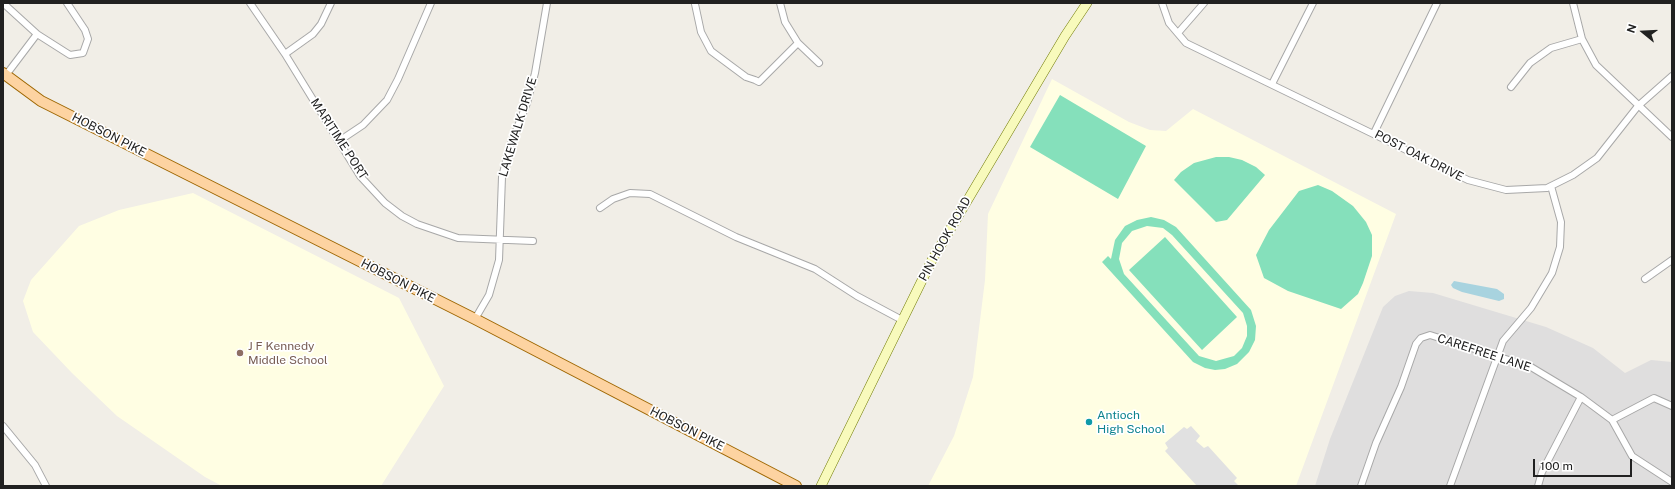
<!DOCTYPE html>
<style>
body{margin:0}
#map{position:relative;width:1675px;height:489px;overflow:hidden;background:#f1eee7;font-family:"Public Sans",sans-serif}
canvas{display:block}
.frame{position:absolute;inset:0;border:4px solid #212121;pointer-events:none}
.north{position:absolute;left:1623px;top:12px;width:40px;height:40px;-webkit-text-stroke:3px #fff;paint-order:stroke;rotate:288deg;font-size:11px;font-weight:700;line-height:16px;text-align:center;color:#212121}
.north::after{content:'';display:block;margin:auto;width:14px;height:18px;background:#212121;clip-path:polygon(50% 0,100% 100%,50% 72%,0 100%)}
.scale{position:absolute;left:1533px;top:459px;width:99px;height:18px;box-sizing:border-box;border:2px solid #212121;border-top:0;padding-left:5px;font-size:12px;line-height:14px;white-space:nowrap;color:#212121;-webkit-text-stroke:3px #fff;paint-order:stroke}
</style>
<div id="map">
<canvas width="1675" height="489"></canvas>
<div class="frame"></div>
<div class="north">N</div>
<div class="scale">100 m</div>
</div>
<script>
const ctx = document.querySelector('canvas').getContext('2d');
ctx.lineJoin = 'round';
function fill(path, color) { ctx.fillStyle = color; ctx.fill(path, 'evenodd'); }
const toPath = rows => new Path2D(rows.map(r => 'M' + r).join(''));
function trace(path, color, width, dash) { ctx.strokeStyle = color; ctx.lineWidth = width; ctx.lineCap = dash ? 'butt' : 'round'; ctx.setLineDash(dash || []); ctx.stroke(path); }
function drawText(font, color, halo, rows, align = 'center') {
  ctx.font = font + ' "Public Sans",sans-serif'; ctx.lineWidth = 3.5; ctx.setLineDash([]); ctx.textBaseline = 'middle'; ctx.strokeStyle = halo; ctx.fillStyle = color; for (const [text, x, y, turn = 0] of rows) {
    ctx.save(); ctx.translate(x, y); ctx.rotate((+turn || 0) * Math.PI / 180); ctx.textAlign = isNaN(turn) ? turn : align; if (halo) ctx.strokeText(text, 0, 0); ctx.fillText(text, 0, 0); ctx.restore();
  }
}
fill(toPath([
 [1409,291,1433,293,1546,327,1593,348,1625,373,1651,360,1672,362,1672,486,1315,486,1330,439,1383,307,1395,296]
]), '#dfdede');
fill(toPath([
 [1052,79,1129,122,1150,130,1166,131,1193,109,1396,214,1296,486,928,486,954,436,973,377,985,280,988,214],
 [193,193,399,298,444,386,381,486,222,486,205,477,117,416,72,373,33,332,23,301,31,280,79,226,119,210]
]), '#fffee3');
fill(toPath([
 [1060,95,1146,146,1118,199,1030,147],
 [1216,157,1229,157,1242,160,1256,167,1265,175,1227,220,1216,222,1174,180,1181,172,1194,163],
 [1318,185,1332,191,1353,206,1366,222,1372,235,1372,256,1363,283,1358,294,1341,309,1288,291,1264,278,1256,255,1269,230,1299,191],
 [1151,217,1164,220,1176,227,1251,310,1256,326,1255,340,1249,352,1237,364,1225,369,1215,370,1205,368,1193,362,1102,262,1108,256,1111,259,1115,240,1125,226,1137,220],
 [1147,226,1163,228,1172,235,1243,313,1247,326,1247,336,1242,348,1234,356,1216,361,1199,356,1124,274,1119,259,1122,243,1132,231],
 [1165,237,1237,317,1202,350,1129,270]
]), '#85e0bb');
fill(toPath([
 [1191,426,1200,436,1196,441,1204,448,1208,446,1237,478,1234,481,1239,486,1197,486,1165,451,1168,448,1165,443,1184,427,1187,429]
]), '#e1e1e1');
fill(toPath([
 [1454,281,1497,289,1504,294,1504,299,1499,301,1462,292,1453,288,1451,285]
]), '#a8d3df');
const street = toPath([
 [3,3,37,34,70,55,83,53,88,39,85,30,67,3],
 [250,3,285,54,360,176,385,203,402,216,417,224,458,238,533,241],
 [780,3,785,22,798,43,819,63],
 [1162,3,1169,23,1186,43,1468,180,1506,190,1547,188,1573,175,1597,158,1638,106,1672,76],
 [1573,3,1582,39,1596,65,1672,137],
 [695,4,701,32,711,51,746,77,755,80,759,82,798,43],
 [1178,33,1204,3],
 [285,54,313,34,321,24,331,3],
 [6,75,37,34],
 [1272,84,1313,3],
 [1511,87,1530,63,1551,48,1582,39],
 [1374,133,1437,3],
 [339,141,363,125,387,100,398,79,431,3],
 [600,208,613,199,630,193,650,194,736,237,815,269,857,296,902,320],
 [1645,279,1672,260],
 [475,319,489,295,499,260,502,177,510,146,527,103,535,73,547,3],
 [1581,397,1612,420,1632,456,1672,482],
 [1612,420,1654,398,1672,406],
 [3,426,35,465,46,486],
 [1361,486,1376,443,1401,387,1416,344,1421,338,1430,335,1531,367,1581,397,1542,472,1538,486],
 [1450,486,1503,341,1531,308,1552,273,1560,247,1561,222,1551,186]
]);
const secondary = toPath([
 [821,486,932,260,1065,36,1087,3]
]);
const primary = toPath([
 [3,73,41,101,475,319,796,486]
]);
trace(street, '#a8a8a8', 8);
trace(secondary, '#717b04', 10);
trace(primary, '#9e6600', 12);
trace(street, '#fff', 6);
trace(secondary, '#f8fabc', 9);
trace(primary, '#fdd3a1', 10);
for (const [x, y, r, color] of [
 [240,353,4,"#8d6e63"],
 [1089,422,4,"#0f9aa8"]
]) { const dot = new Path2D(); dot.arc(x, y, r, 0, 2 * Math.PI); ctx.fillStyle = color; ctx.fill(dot); trace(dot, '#fff', 1.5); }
drawText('12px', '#212121', '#fff', [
 ["LAKEWALK DRIVE",518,127,-73],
 ["HOBSON PIKE",109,135,27],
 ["MARITIME PORT",339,139,57],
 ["POST OAK DRIVE",1419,156,27],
 ["PIN HOOK ROAD",945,239,-61],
 ["HOBSON PIKE",398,281,27],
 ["CAREFREE LANE",1484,353,18],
 ["HOBSON PIKE",687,429,27]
]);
drawText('12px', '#785e54', '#fff', [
 ["J F Kennedy",248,346],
 ["Middle School",248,360]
], 'left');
drawText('12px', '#0d838f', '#fff', [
 ["Antioch",1097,415],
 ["High School",1097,429]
], 'left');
</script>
